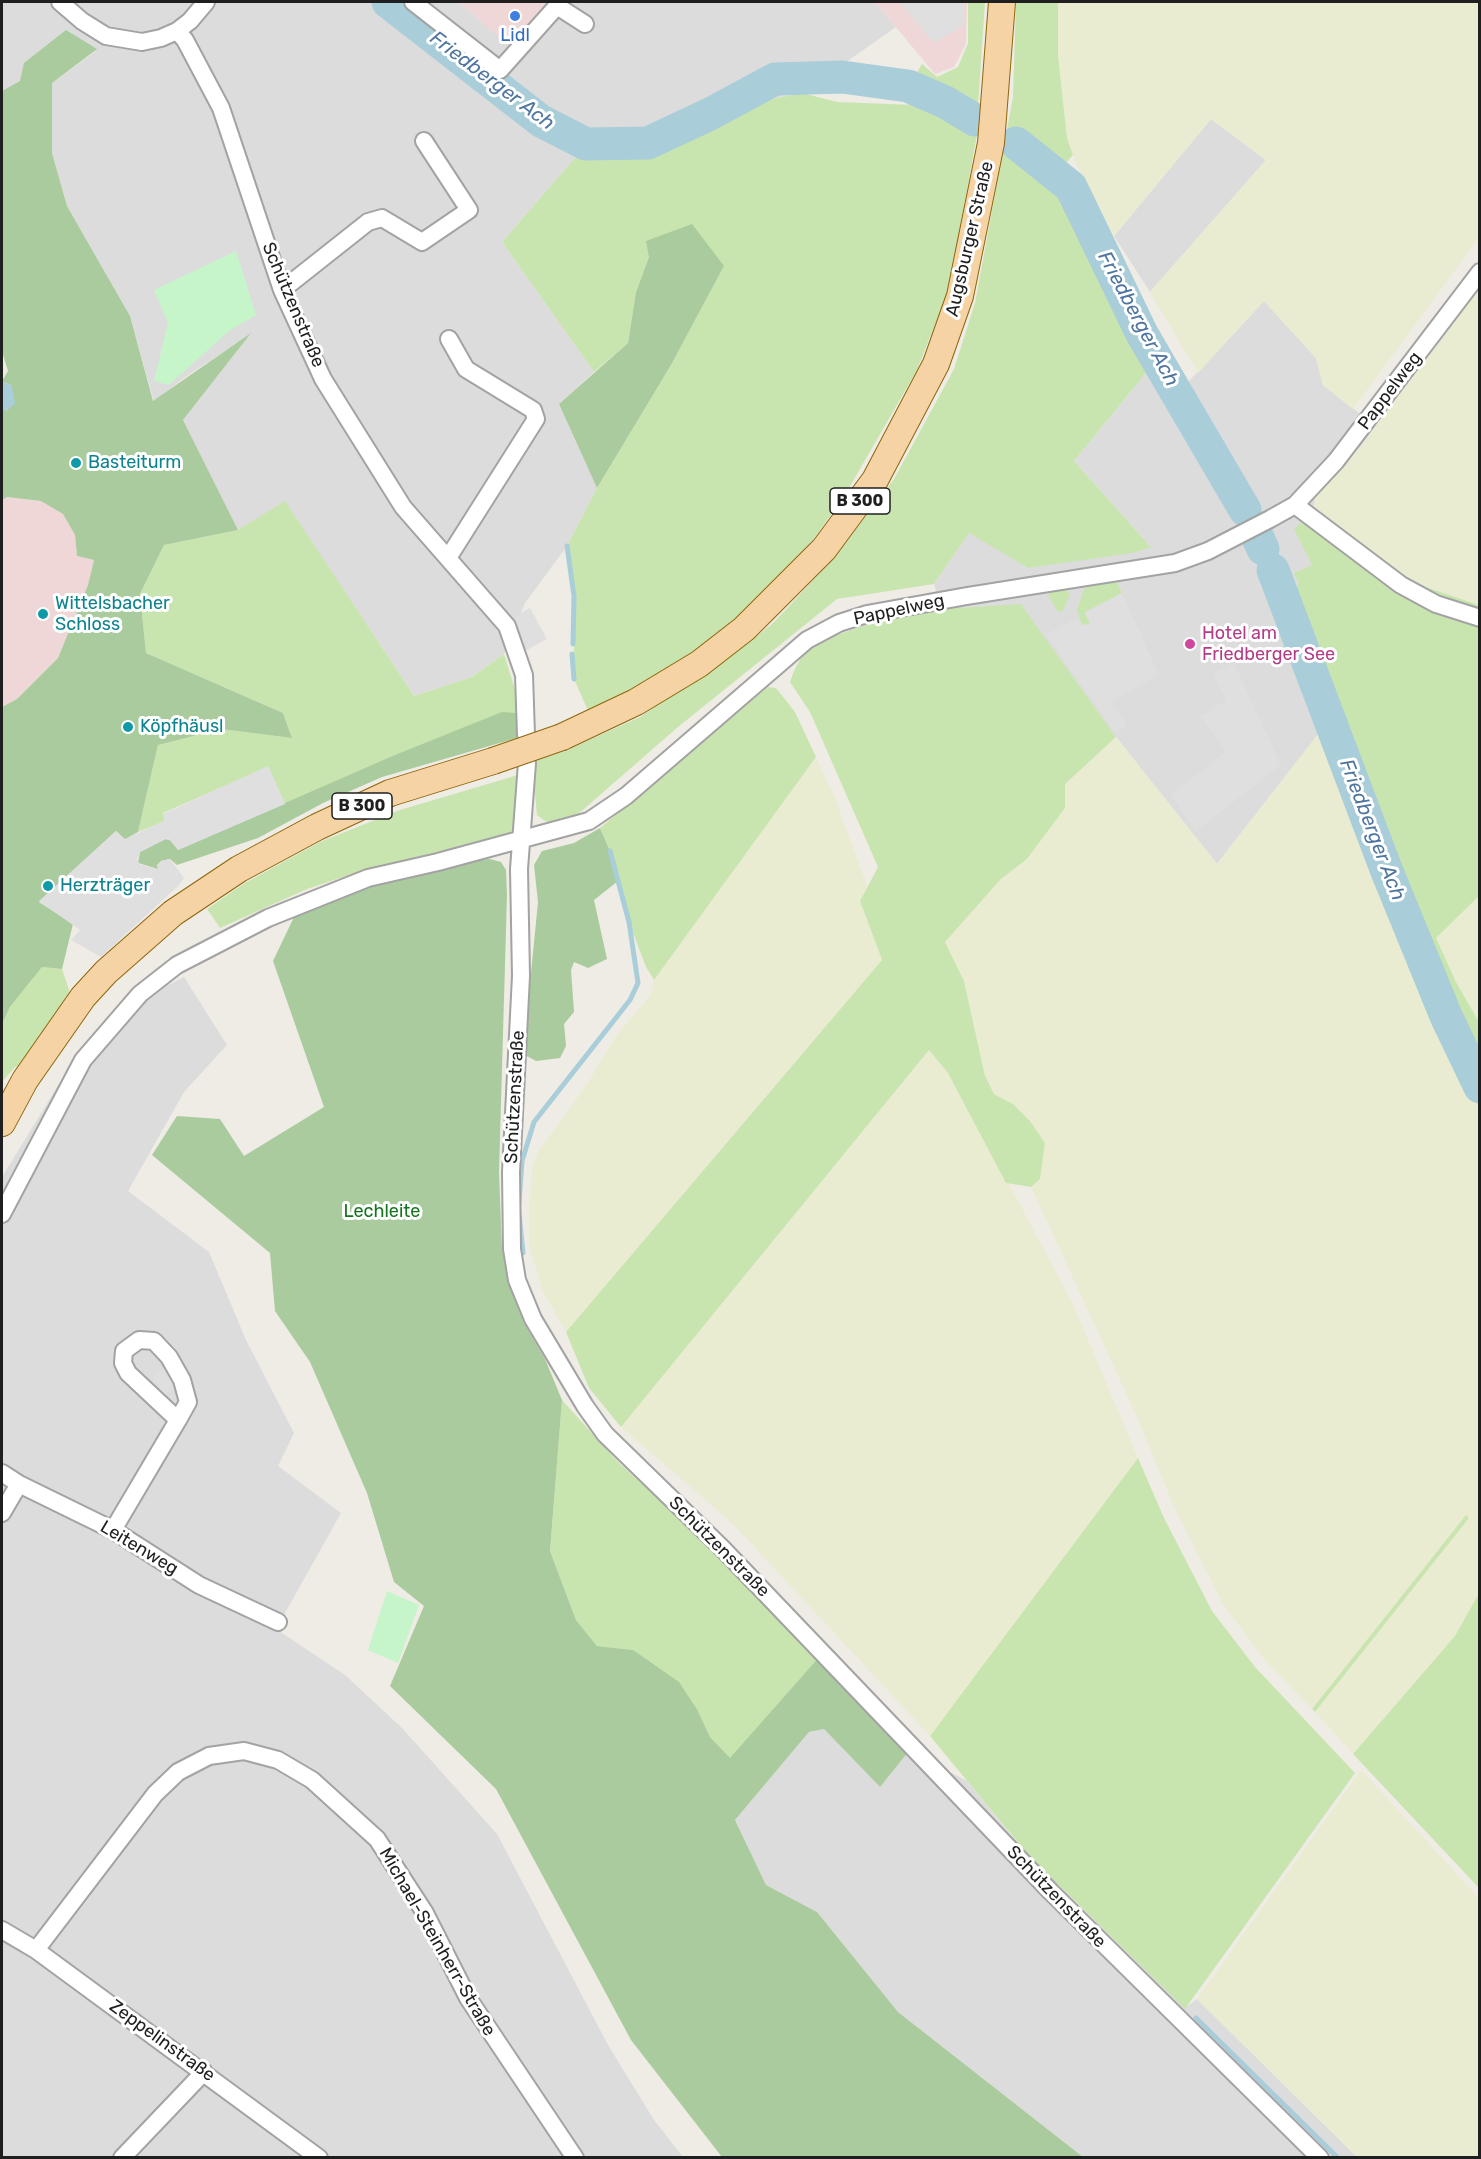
<!DOCTYPE html>
<meta charset="utf-8">
<style>
body{margin:0}
#map{position:relative;width:1481px;height:2159px;overflow:hidden;background:#efece5;font-family:Rubik,sans-serif}
canvas{display:block}
.frame{position:absolute;inset:0;border:3px solid #1f1f1f;pointer-events:none}
</style>
<div id="map">
<canvas width="1481" height="2159"></canvas>
<div class="frame"></div>
</div>
<script>
const ctx = document.querySelector('canvas').getContext('2d');
ctx.lineJoin = 'round';
function fill(path, color) { ctx.fillStyle = color; ctx.fill(path, 'evenodd'); }
const toPath = rows => new Path2D(rows.map(r => 'M' + r).join(''));
function trace(path, color, width, dash) { ctx.strokeStyle = color; ctx.lineWidth = width; ctx.lineCap = dash ? 'butt' : 'round'; ctx.setLineDash(dash || []); ctx.stroke(path); }
function drawText(font, color, halo, rows, align = 'center') {
  ctx.font = font + ' Rubik,sans-serif'; ctx.lineWidth = 6; ctx.setLineDash([]); ctx.textBaseline = 'middle'; ctx.strokeStyle = halo; ctx.fillStyle = color; for (const [text, x, y, turn = 0] of rows) {
    ctx.save(); ctx.translate(x, y); ctx.rotate((+turn || 0) * Math.PI / 180); ctx.textAlign = isNaN(turn) ? turn : align; if (halo) ctx.strokeText(text, 0, 0); ctx.fillText(text, 0, 0); ctx.restore();
  }
}
fill(toPath([
 [2,2,459,2,512,48,547,2,875,2,896,27,802,93,762,101,636,159,581,151,502,242,594,372,559,404,597,488,567,546,525,603,504,654,472,677,414,696,285,502,238,530,183,420,249,335,184,378,154,402,130,316,67,206,52,153,52,83,97,50,2,91],
 [1211,119,1266,160,1150,292,1114,236],
 [1264,301,1316,358,1323,385,1376,426,1361,446,1315,492,1312,565,1299,584,1323,728,1217,864,1116,737,1021,605,941,609,934,584,969,533,1151,547,1074,461,1168,346,1188,382],
 [184,977,227,1045,184,1092,128,1191,209,1252,246,1340,294,1433,278,1466,341,1513,276,1629,345,1675,402,1728,497,1834,608,2045,654,2120,683,2157,2,2157,2,1177,73,1061,165,987],
 [824,1729,880,1787,909,1751,967,1781,1030,1858,1185,2008,1197,1999,1357,2157,1083,2157,898,2012,817,1912,766,1885,735,1820,809,1732]
]), '#dddcdc');
fill(toPath([
 [459,2,547,2,512,49],
 [875,2,967,2,966,44,954,67,935,74],
 [7,497,41,501,63,514,75,535,77,556,94,560,88,585,58,658,17,699,2,707,2,500]
]), '#eed7d6');
fill(toPath([
 [1058,2,1479,2,1479,238,1353,409,1323,385,1316,358,1264,301,1198,373,1150,292,1266,160,1211,119,1114,236,1075,161,1067,138,1058,55],
 [1479,289,1479,605,1426,587,1390,568,1314,511,1315,492,1361,446],
 [1323,728,1383,876,1426,995,1446,1041,1457,1052,1480,1095,1479,1593,1455,1636,1353,1754,1315,1712,1469,1518,1466,1515,1312,1709,1264,1659,1223,1604,1174,1507,1137,1417,1031,1187,1040,1179,1013,1104,994,1094,985,1076,964,981,945,942,1001,879,1027,859,1065,808,1065,784,1116,737,1217,864],
 [816,757,835,798,867,886,860,901,882,960,566,1332,543,1292,529,1246,529,1209,532,1167,538,1152,587,1084,618,1033,649,997,654,980],
 [1479,896,1479,1022,1456,982,1436,938],
 [929,1050,948,1072,968,1107,1073,1304,1138,1458,930,1736,732,1523,621,1427],
 [1361,1770,1479,1898,1479,2157,1357,2157,1197,1999]
]), '#eaecd2');
fill(toPath([
 [968,2,985,2,978,107,911,82,922,64,937,77,958,67,968,43],
 [1016,2,1058,2,1058,55,1067,138,1073,155,1064,165,1168,346,1074,461,1151,547,1133,553,1028,568,969,533,934,584,837,599,678,727,577,815,556,823,545,821,537,815,532,762,565,751,640,717,749,643,774,622,835,557,894,479,954,369,975,303,1013,97],
 [802,93,837,102,915,105,978,129,949,289,917,370,845,495,815,537,758,601,688,656,629,694,589,713,574,679,574,596,567,546,597,488,671,365,724,266,649,257,636,292,628,343,594,372,502,242,581,151,636,159,762,101],
 [285,501,414,696,472,677,504,654,518,699,517,713,390,757,285,804,268,767,163,813,165,821,138,832,158,745,221,729,292,738,283,713,146,653,140,594,164,545,238,530],
 [1309,516,1390,568,1426,587,1479,605,1479,896,1436,938,1456,982,1479,1022,1479,1095,1457,1052,1446,1041,1426,995,1383,876,1323,728,1318,700,1281,600,1299,584,1294,573,1312,565,1294,529],
 [1117,582,1122,593,1085,612,1090,624,1082,625,1077,610,1084,589,1092,585],
 [1065,589,1070,594,1063,611,1058,612,1048,595,1051,591],
 [1021,604,1116,737,1065,784,1065,808,1027,859,1001,879,945,942,964,981,985,1076,994,1094,1013,1104,1030,1121,1045,1143,1040,1179,1031,1187,1006,1183,948,1073,929,1050,621,1427,589,1388,566,1332,882,960,860,901,878,867,810,712,790,682,794,671,802,656,822,640,872,623,941,609],
 [768,687,776,688,795,712,816,757,654,980,646,967,629,922,610,851,600,828],
 [518,775,513,830,506,836,370,868,307,889,220,928,207,909,245,883,320,842,400,810],
 [42,967,62,969,71,996,24,1065,15,1067,2,1082,2,1024,10,1007],
 [562,1400,618,1462,718,1554,820,1656,730,1759,710,1737,698,1711,633,1650,597,1646,576,1620,550,1551],
 [1138,1458,1164,1518,1212,1611,1255,1667,1355,1773,1185,2009,1030,1857,930,1736],
 [1466,1515,1469,1518,1315,1712,1312,1709],
 [1479,1593,1479,1888,1353,1754,1455,1636]
]), '#c9e5af');
fill(toPath([
 [66,30,97,49,52,83,52,153,67,206,130,316,153,401,251,333,183,420,238,530,164,545,140,594,146,653,283,713,292,738,221,729,158,745,138,832,124,840,116,831,39,902,73,924,62,969,42,967,10,1007,2,1024,2,707,17,699,58,658,88,585,94,560,77,556,75,535,63,514,41,501,7,497,2,500,2,408,7,411,12,386,2,381,8,371,2,351,2,91,20,81,24,63],
 [692,224,724,266,671,365,597,488,559,404,628,343,636,292,649,257,646,241],
 [502,712,517,713,517,738,382,777,323,803,258,838,177,865,170,859,161,861,157,865,160,869,158,869,138,863,140,852,165,839,173,841,178,850,390,757],
 [600,828,610,851,618,881,594,900,607,959,588,968,574,962,571,970,574,1012,564,1024,566,1046,560,1058,536,1061,523,1054,538,902,534,865,542,851,574,843],
 [490,859,501,862,506,870,507,895,499,1172,502,1249,525,1325,545,1359,562,1400,550,1551,576,1620,597,1646,633,1650,679,1682,698,1711,710,1737,730,1758,820,1656,909,1751,880,1787,824,1729,809,1732,735,1820,766,1885,817,1912,898,2012,1083,2157,722,2157,631,2040,496,1789,390,1686,424,1606,394,1582,367,1493,310,1362,275,1311,270,1253,152,1155,177,1116,220,1119,244,1156,324,1107,273,961,295,915,381,883,475,860]
]), '#aacb9d');
fill(toPath([
 [236,251,256,315,229,331,169,385,154,381,168,323,154,290],
 [387,1591,419,1605,398,1663,368,1650]
]), '#c6f5ca');
fill(toPath([
 [899,2,964,2,964,25,934,43],
 [1122,593,1159,675,1111,702,1127,725,1116,734,1045,634,1078,618,1082,625,1090,624,1085,613],
 [530,608,547,639,525,651,508,620],
 [1234,664,1281,765,1195,832,1171,794,1226,752,1201,716,1226,700,1213,673],
 [268,766,285,804,178,850,168,838,140,852,137,860,141,865,158,869,157,866,161,861,170,859,184,878,178,886,101,957,71,940,80,930,39,901,116,831,125,839,164,821,163,814],
 [166,1368,178,1386,164,1395,152,1377]
]), '#dfdfdf');
fill(toPath([
 [2,381,12,386,15,403,7,411,2,408]
]), '#a9cdd9');
trace(toPath([
 [567,546,574,596,573,644],
 [572,654,574,679],
 [519,1202,522,1161,534,1122,630,1000,638,983,629,922,610,851],
 [519,1214,523,1253],
 [1196,2018,1338,2158]
]), '#a9cdd9', 5);
trace(toPath([
 [388,2,541,121,586,144,648,143,710,114,775,79,842,77,908,86,945,102,975,120],
 [1016,143,1071,187,1142,334,1245,510],
 [1257,536,1263,549],
 [1273,570,1386,869,1446,1016,1480,1087]
]), '#a9cdd9', 33);
const street = toPath([
 [60,2,82,21,106,36,142,42,161,38,177,31,190,21,206,2],
 [413,2,500,70,557,6,585,24],
 [177,31,185,40,221,108,282,290,323,379,403,507,507,626,524,675,526,735],
 [282,290,368,222,382,218,422,242,469,210,424,141],
 [1295,505,1401,585,1436,604,1480,618],
 [448,558,536,419,533,410,466,369,449,339],
 [527,763,519,869,521,976,511,1172,512,1249,517,1280,533,1319,585,1406,605,1434,723,1549,1051,1892,1320,2158],
 [2,1214,83,1060,140,994,177,965,268,918,368,878,438,862,589,821,626,796,807,640,839,623,867,614,967,596,1175,563,1208,551,1270,519,1295,505,1336,461,1480,272],
 [2,1473,19,1484,113,1530,199,1585,278,1622],
 [2,1513,19,1484],
 [113,1530,178,1420,188,1402,182,1380,169,1357,154,1341,139,1340,124,1351,123,1363,128,1373,178,1420],
 [2,1930,36,1950,319,2158],
 [36,1950,155,1794,178,1772,209,1756,244,1751,278,1760,312,1780,377,1839,425,1913,468,1998,575,2158],
 [122,2158,204,2072]
]);
const primary = toPath([
 [562,737,636,702,699,664,744,629,824,549,875,480,936,364,960,296,991,143,1002,2],
 [2,1123,25,1080,83,997,106,972,173,913,239,869,317,827,390,793,493,761]
]);
trace(street, '#a3a3a3', 20);
trace(primary, '#8e650b', 28);
trace(street, '#fff', 16);
trace(primary, '#f5d3a4', 26);
const primaryBridge = toPath([
 [493,761,562,737]
]);
trace(primaryBridge, '#8e650b', 28, []);
trace(primaryBridge, '#f5d3a4', 26);
for (const [x, y, r, color] of [
 [515,16,6,"#3f7fe0"],
 [76,463,6,"#0f9aa8"],
 [43,614,6,"#0f9aa8"],
 [1190,644,6,"#d1479c"],
 [128,727,6,"#0f9aa8"],
 [48,886,6,"#0f9aa8"]
]) { const dot = new Path2D(); dot.arc(x, y, r, 0, 2 * Math.PI); ctx.fillStyle = color; ctx.fill(dot); trace(dot, '#fff', 2); }
for (const [x, y, w] of [
 [860,501,60],
 [362,806,60]
]) { const box = new Path2D(); box.roundRect(x - w / 2, y - 13, w, 26, 4.5); ctx.fillStyle = '#fff'; ctx.fill(box); trace(box, '#1f1f1f', 1.5); }
drawText('bold 16px', '#1f1f1f', null, [
 ["B 300",860,501],
 ["B 300",362,806]
]);
drawText('18px', '#366cbe', '#fff', [
 ["Lidl",515,36]
]);
drawText('18px', '#1f1f1f', '#fff', [
 ["Augsburger Straße",970,239,-77],
 ["Schützenstraße",293,305,67],
 ["Pappelweg",1390,391,-53],
 ["Pappelweg",899,610,-12],
 ["Schützenstraße",515,1097,-87],
 ["Schützenstraße",719,1547,45],
 ["Leitenweg",139,1548,31],
 ["Schützenstraße",1056,1897,46],
 ["Michael-Steinherr-Straße",437,1942,60],
 ["Zeppelinstraße",162,2041,36]
]);
drawText('18px', '#0d838f', '#fff', [
 ["Basteiturm",88,463],
 ["Wittelsbacher",55,604],
 ["Schloss",55,625],
 ["Köpfhäusl",140,727],
 ["Herzträger",60,886]
], 'left');
drawText('18px', '#b23c85', '#fff', [
 ["Hotel am",1202,634],
 ["Friedberger See",1202,655]
], 'left');
drawText('18px', '#14751d', '#fff', [
 ["Lechleite",382,1212]
]);
drawText('italic 20px', '#4f76a0', '#fff', [
 ["Friedberger Ach",492,81,37],
 ["Friedberger Ach",1138,319,62],
 ["Friedberger Ach",1372,830,69]
]);
</script>
